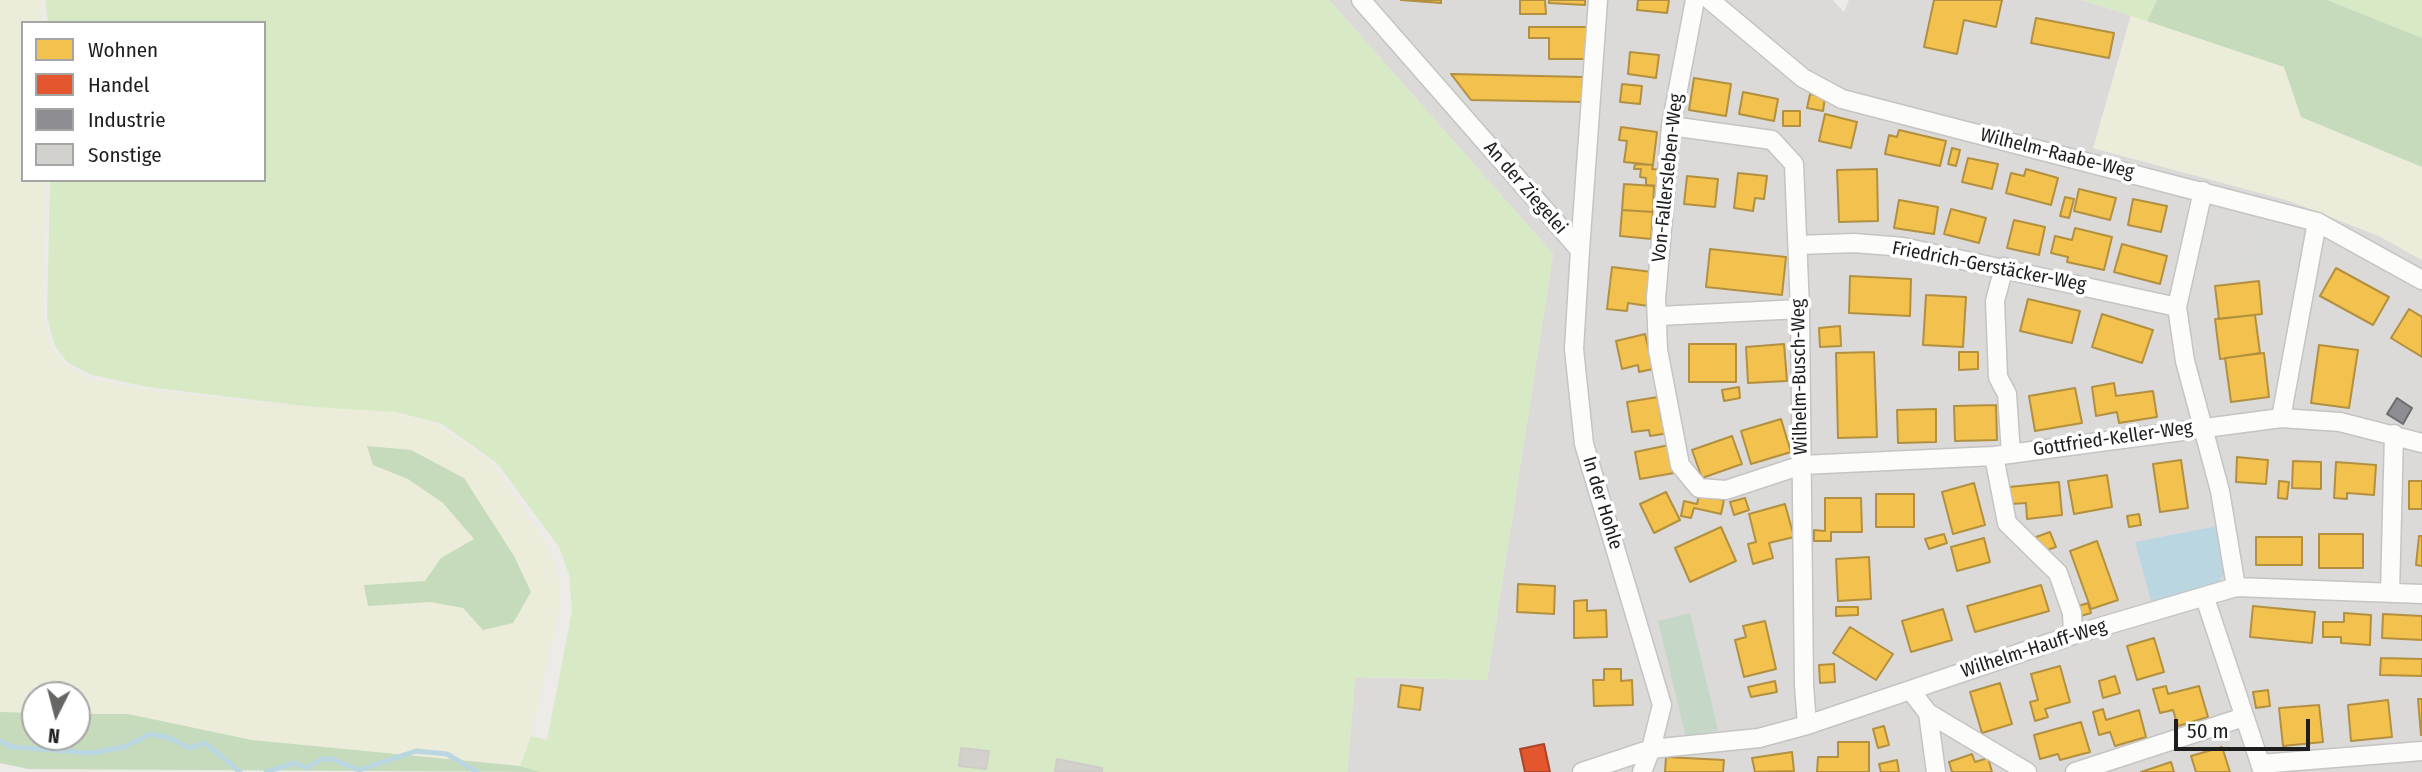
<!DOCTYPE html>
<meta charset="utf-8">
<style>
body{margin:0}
#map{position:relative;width:2422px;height:772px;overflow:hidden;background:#ecebe7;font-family:"Fira Sans Condensed",sans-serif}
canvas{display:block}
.legend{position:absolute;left:21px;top:21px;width:245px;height:161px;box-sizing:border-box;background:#fff;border:2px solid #a5a5a5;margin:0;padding:9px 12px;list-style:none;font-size:21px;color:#1e1e1e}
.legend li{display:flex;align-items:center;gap:14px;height:35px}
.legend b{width:35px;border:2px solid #a5a5a5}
.north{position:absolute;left:21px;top:681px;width:70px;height:70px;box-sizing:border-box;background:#fff;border:2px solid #a5a5a5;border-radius:50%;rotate:186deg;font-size:19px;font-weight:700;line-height:28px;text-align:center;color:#1e1e1e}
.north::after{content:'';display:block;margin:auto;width:24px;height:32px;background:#666664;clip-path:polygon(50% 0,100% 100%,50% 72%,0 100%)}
.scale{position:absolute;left:2174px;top:719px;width:136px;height:32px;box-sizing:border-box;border:4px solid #1e1e1e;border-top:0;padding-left:9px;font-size:21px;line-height:24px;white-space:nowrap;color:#1e1e1e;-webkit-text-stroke:5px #fff;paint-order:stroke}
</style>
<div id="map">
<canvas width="2422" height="772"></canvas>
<ul class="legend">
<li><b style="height:19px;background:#f2c14e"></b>Wohnen</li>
<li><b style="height:19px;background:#e4572e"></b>Handel</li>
<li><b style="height:19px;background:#8d8d92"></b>Industrie</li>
<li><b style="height:19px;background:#d3d1cd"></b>Sonstige</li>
</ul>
<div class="north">N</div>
<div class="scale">50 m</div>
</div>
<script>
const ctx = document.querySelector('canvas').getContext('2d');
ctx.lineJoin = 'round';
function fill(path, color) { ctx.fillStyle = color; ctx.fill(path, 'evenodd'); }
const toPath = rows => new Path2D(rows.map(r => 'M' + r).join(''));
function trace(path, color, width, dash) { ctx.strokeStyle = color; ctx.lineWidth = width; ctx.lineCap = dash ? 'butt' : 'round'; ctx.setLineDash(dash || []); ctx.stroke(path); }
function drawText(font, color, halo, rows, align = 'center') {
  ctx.font = font + ' "Fira Sans Condensed",sans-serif'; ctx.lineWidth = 7; ctx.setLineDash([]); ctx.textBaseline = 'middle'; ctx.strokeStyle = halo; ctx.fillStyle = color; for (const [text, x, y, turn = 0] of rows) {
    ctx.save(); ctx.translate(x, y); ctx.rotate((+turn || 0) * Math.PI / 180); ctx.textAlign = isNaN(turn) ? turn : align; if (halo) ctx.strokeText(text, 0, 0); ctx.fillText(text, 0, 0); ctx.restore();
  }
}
fill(toPath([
 [1329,0,1833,0,1844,12,1849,0,2081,0,2131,15,2094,148,2290,201,2379,236,2422,260,2422,772,1347,772,1355,677,1487,680,1553,254]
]), '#dbdad8');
fill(toPath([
 [2261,224,2313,239,2300,279,2249,265]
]), '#dadad8');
fill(toPath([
 [0,0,41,0,43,23,23,23,23,180,45,180,43,318,52,348,66,365,90,379,148,390,307,407,391,411,436,424,492,462,548,548,559,581,559,611,531,736,520,766,252,740,128,714,77,714,77,695,35,695,35,713,0,712],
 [2131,15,2284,67,2301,117,2422,167,2422,260,2379,236,2290,201,2093,148]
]), '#ebedda');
fill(toPath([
 [45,0,1329,0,1553,254,1487,680,1355,677,1347,772,541,772,520,766,531,736,547,740,572,611,569,574,559,547,497,463,442,424,396,412,313,407,148,387,92,375,68,363,55,346,47,317,50,180,264,180,264,23,48,23],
 [2081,0,2157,0,2147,21],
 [2327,0,2422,0,2422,38]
]), '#d7eac5');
fill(toPath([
 [2157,0,2327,0,2422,38,2422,167,2301,117,2284,67,2147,21],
 [367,446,411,450,464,478,514,556,531,592,513,623,483,630,463,608,431,602,368,606,364,585,425,581,441,558,474,539,443,503,408,479,373,465],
 [0,712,35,713,35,737,77,737,77,714,128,714,252,740,520,766,541,772,28,769,0,763]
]), '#c5dbbc');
fill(toPath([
 [1690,613,1718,730,1686,738,1658,621]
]), '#c5d8c7');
fill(toPath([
 [2218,526,2225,570,2218,584,2151,601,2135,542]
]), '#bad6e0');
const homes = toPath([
 [1401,0,1441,0,1441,3,1401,0],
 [1520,0,1545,0,1546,14,1520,14,1520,0],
 [1549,0,1585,0,1585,5,1549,3,1549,0],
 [1638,0,1669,0,1667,13,1637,10,1638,0],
 [1934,0,2002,0,1996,27,1964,20,1957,54,1924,47,1934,0],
 [2036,18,2114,33,2109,58,2031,43,2036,18],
 [1529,27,1588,27,1588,59,1549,59,1549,38,1529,38,1529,27],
 [1630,52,1659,55,1656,78,1628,74,1630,52],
 [1451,74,1583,77,1582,102,1471,100,1451,74],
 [1694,78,1731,84,1726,116,1689,110,1694,78],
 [1622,84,1642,86,1640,104,1620,102,1622,84],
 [1743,92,1778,99,1774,121,1739,114,1743,92],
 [1810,94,1825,97,1823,111,1807,108,1810,94],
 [1783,111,1800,111,1800,126,1783,126,1783,111],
 [1825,114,1857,122,1851,148,1819,141,1825,114],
 [1621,127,1657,132,1653,165,1624,162,1627,141,1619,140,1621,127],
 [1899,130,1946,141,1940,166,1885,154,1889,135,1897,137,1899,130],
 [1952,148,1960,150,1956,166,1948,164,1952,148],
 [1968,158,1998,164,1992,189,1962,182,1968,158],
 [1635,164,1653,165,1652,169,1662,170,1660,186,1646,185,1646,178,1640,177,1641,169,1634,169,1635,164],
 [1877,169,1878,221,1839,222,1837,170,1877,169],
 [2026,169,2058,178,2051,205,2006,193,2011,173,2024,176,2026,169],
 [1738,173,1767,176,1764,199,1755,198,1753,211,1734,208,1738,173],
 [1687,176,1718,179,1715,207,1684,204,1687,176],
 [1624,184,1654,186,1653,212,1622,210,1624,184],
 [2079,189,2116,198,2110,220,2074,211,2079,189],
 [2065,197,2074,199,2069,218,2060,216,2065,197],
 [2133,199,2167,206,2161,232,2128,225,2133,199],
 [1899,200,1938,207,1934,234,1894,228,1899,200],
 [1951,209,1986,218,1979,243,1944,234,1951,209],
 [1622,210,1653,212,1651,239,1620,236,1622,210],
 [2014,220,2045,227,2039,255,2007,248,2014,220],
 [2075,228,2112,237,2104,270,2067,262,2068,257,2051,253,2055,236,2072,240,2075,228],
 [2122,244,2167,256,2160,284,2114,272,2122,244],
 [1710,249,1786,257,1782,295,1706,287,1710,249],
 [1612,267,1652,272,1648,306,1628,303,1627,311,1607,309,1612,267],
 [2336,268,2389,297,2373,325,2320,296,2336,268],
 [1850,276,1911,279,1910,316,1849,313,1850,276],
 [2259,281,2262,314,2219,319,2215,286,2259,281],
 [1926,295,1966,297,1963,347,1923,345,1926,295],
 [2028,299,2080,311,2072,343,2020,331,2028,299],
 [2409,309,2422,317,2422,357,2391,338,2409,309],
 [2102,314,2153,330,2142,363,2092,347,2102,314],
 [2255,315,2260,353,2220,359,2215,319,2255,315],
 [1840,326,1841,346,1820,347,1819,328,1840,326],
 [1645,334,1653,369,1639,372,1638,365,1622,369,1616,341,1645,334],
 [1689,344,1736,344,1736,382,1689,382,1689,344],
 [1784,344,1787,381,1748,383,1746,347,1784,344],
 [2319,345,2358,350,2349,408,2311,403,2319,345],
 [1874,352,1877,437,1838,438,1836,353,1874,352],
 [1959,352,1978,352,1978,369,1959,370,1959,352],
 [2264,353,2269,397,2231,402,2225,358,2264,353],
 [2114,383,2116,396,2153,391,2157,417,2119,423,2117,412,2096,416,2092,387,2114,383],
 [1739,387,1740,398,1724,401,1722,390,1739,387],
 [2075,388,2082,423,2035,431,2029,396,2075,388],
 [1658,397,1662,422,1667,421,1669,433,1650,436,1649,430,1632,432,1627,402,1658,397],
 [1996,405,1997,440,1955,441,1954,406,1996,405],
 [1936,409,1936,442,1898,443,1897,410,1936,409],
 [1781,419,1791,452,1751,464,1741,431,1781,419],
 [1732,436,1742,464,1702,478,1692,450,1732,436],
 [1669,445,1674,473,1640,479,1635,452,1669,445],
 [2237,457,2268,460,2266,484,2236,482,2237,457],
 [2181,460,2188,508,2160,512,2153,464,2181,460],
 [2293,461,2321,462,2321,489,2292,488,2293,461],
 [2336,462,2376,465,2374,495,2347,493,2347,499,2334,498,2336,462],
 [2107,475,2112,507,2074,514,2068,481,2107,475],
 [2279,481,2289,482,2287,499,2278,498,2279,481],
 [2409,481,2422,481,2422,509,2409,509,2409,481],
 [2059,482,2062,515,2027,519,2026,503,2011,504,2009,487,2059,482],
 [1974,483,1985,525,1953,534,1942,492,1974,483],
 [1666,492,1680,520,1654,533,1640,504,1666,492],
 [1876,494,1914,494,1914,527,1876,527,1876,494],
 [1699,495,1724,500,1721,514,1694,508,1691,518,1681,516,1684,501,1697,504,1699,495],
 [1745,498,1749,510,1734,515,1730,502,1745,498],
 [1825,498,1861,498,1862,532,1831,532,1831,541,1814,541,1814,530,1825,531,1825,498],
 [1785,504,1794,537,1769,543,1773,558,1753,564,1748,544,1756,542,1749,514,1785,504],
 [2139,514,2141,525,2129,527,2127,516,2139,514],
 [1721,527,1736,561,1690,582,1675,548,1721,527],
 [2050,532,2056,547,2041,552,2036,537,2050,532],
 [1944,534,1947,543,1929,549,1925,539,1944,534],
 [2319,534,2363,534,2363,568,2319,568,2319,534],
 [2419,536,2422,536,2422,566,2416,565,2419,536],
 [2256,537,2302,537,2302,565,2256,565,2256,537],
 [1984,538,1990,562,1957,571,1951,547,1984,538],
 [2097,541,2118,600,2091,609,2070,551,2097,541],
 [1869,557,1871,599,1838,601,1836,559,1869,557],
 [1518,584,1555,586,1554,614,1517,612,1518,584],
 [2041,585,2049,611,1975,632,1967,606,2041,585],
 [1587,600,1587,611,1606,610,1607,637,1574,638,1574,601,1587,600],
 [2088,603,2091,613,2081,616,2078,606,2088,603],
 [2253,606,2315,612,2312,643,2250,637,2253,606],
 [1836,607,1858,607,1858,615,1836,616,1836,607],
 [1943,609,1952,640,1911,652,1902,621,1943,609],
 [2344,613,2371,615,2370,645,2341,643,2341,637,2323,637,2323,622,2344,622,2344,613],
 [2383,614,2422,616,2422,640,2382,638,2383,614],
 [1765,621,1776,669,1744,677,1735,640,1746,637,1743,626,1765,621],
 [1850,627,1893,654,1876,680,1833,653,1850,627],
 [2154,638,2164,672,2137,680,2127,646,2154,638],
 [2381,658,2422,659,2422,676,2380,675,2381,658],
 [1834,664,1835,682,1820,683,1819,665,1834,664],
 [2060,666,2070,702,2045,709,2048,717,2035,721,2030,702,2038,700,2031,674,2060,666],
 [1604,669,1621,669,1621,681,1632,680,1633,705,1594,706,1593,680,1604,680,1604,669],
 [2115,676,2120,693,2103,698,2099,681,2115,676],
 [1775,681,1777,692,1751,697,1748,687,1775,681],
 [2000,683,2012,724,1982,733,1970,692,2000,683],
 [1401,685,1423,688,1420,710,1398,707,1401,685],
 [2166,686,2168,694,2199,686,2208,717,2178,726,2173,710,2160,713,2153,689,2166,686],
 [2268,690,2270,706,2256,708,2253,692,2268,690],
 [2418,699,2422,699,2422,735,2421,735,2418,699],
 [2388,700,2392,737,2351,741,2348,705,2388,700],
 [2319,705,2323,742,2283,746,2279,708,2319,705],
 [2103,709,2106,720,2139,710,2146,737,2115,746,2110,732,2099,735,2093,712,2103,709],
 [2081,722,2090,752,2060,760,2058,754,2040,759,2034,735,2081,722],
 [1884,726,1889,745,1878,748,1873,729,1884,726],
 [1838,742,1869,742,1869,772,1817,772,1818,757,1838,757,1838,742],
 [2222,747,2230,772,2196,772,2191,756,2222,747],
 [1792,752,1794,771,1755,772,1752,758,1792,752],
 [1972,754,1975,762,1988,758,1992,772,1952,772,1949,762,1972,754],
 [1666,757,1724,760,1723,772,1665,772,1666,757],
 [1897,760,1899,772,1881,772,1879,764,1897,760],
 [2171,762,2174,772,2141,772,2171,762]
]);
fill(homes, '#f2c14e');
trace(homes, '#b29040', 2);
const shops = toPath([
 [1544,744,1550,772,1525,772,1520,749,1544,744]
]);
fill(shops, '#e4572e');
trace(shops, '#a94629', 2);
const industry = toPath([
 [2397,398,2412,408,2403,424,2387,414,2397,398]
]);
fill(industry, '#8d8d92');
trace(industry, '#6c6c6f', 2);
trace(toPath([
 [0,741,12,747,92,753,124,747,150,734,170,738,189,748,205,743,240,772],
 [266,772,294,763,307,768,321,759,332,759,359,770,416,751,447,754,477,772]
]), '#bad6e0', 5);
const building = toPath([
 [961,748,989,751,986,769,959,766,961,748],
 [1057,759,1102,768,1102,772,1055,772,1057,759]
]);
fill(building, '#d3d1cd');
trace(building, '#cfccc8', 2);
const minor = toPath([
 [1361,0,1580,250,1598,0],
 [1695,0,1671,126,1656,298,1658,350,1680,465,1699,488,1726,490,1802,465,1994,456,2281,418,2340,422,2422,443],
 [1710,0,1803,78,1842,99,2317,222,2422,280],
 [1671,126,1772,140,1794,164,1800,309,1804,685,1807,725],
 [2203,191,2177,307,2185,361,2220,491,2236,587],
 [1798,245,1854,243,1903,247,2177,307],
 [1580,250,1574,349,1584,444,1662,705,1651,749,1642,772],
 [2004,267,1995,301,1998,377,2007,394,2011,454],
 [1659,316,1800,309],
 [2281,418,2317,222],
 [1994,456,2007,523,2058,573,2072,613,2073,635],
 [2390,593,2394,434],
 [2205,598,2263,772],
 [1911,691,1928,713,2027,772],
 [1928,713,1936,772],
 [2260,764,2422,751],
 [1582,772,1651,749,1759,738,1807,725,2073,635,2236,587,2422,594],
 [2075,772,2244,717]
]);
trace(minor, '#c5c4c3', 21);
trace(minor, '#fcfcfb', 18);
drawText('19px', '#1e1e1e', '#fff', [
 ["Wilhelm-Raabe-Weg",2057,154,14],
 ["Von-Fallersleben-Weg",1668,178,-84],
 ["An der Ziegelei",1525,188,49],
 ["Friedrich-Gerstäcker-Weg",1989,267,11],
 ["Wilhelm-Busch-Weg",1800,377,-91],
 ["Gottfried-Keller-Weg",2113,439,-8],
 ["In der Hohle",1602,503,73],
 ["Wilhelm-Hauff-Weg",2034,649,-18]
]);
</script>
